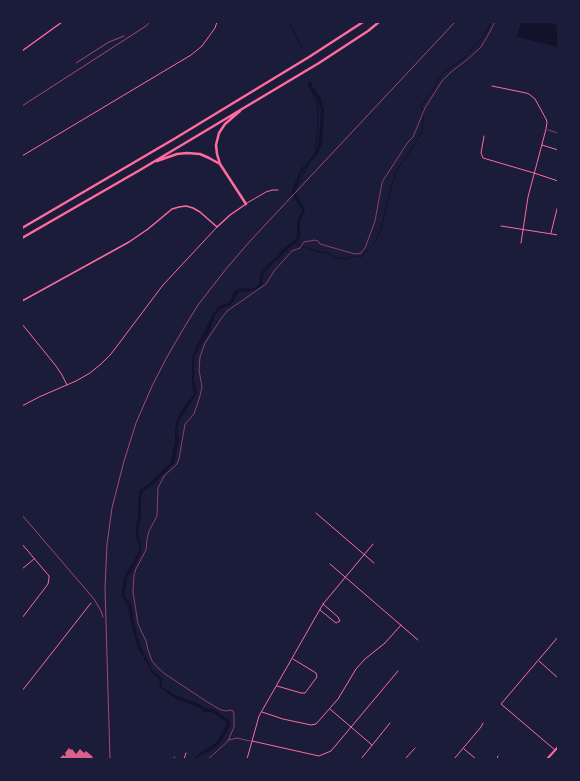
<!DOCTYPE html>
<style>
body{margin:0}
#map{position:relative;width:580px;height:781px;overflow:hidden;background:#1b1b3a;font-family:Karla,sans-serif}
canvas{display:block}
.frame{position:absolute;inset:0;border:23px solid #1b1b3a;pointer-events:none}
</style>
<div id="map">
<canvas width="580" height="781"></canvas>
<div class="frame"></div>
</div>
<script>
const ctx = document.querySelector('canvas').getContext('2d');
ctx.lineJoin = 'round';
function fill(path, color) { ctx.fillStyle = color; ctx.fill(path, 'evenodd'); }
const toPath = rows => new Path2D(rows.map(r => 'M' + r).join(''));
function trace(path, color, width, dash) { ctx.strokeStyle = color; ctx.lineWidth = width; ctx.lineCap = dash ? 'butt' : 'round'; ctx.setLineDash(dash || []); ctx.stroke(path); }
fill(toPath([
 [521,22,545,22,558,25,558,47,517,37],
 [309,80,312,83,312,87,316,91,320,97,324,109,322,144,318,153,303,170,296,186,295,190,296,194,305,210,300,221,300,233,298,239,296,242,271,265,263,275,263,284,258,288,254,291,242,290,238,292,235,299,230,305,220,309,215,316,209,332,198,349,194,358,194,381,197,393,179,421,177,431,179,440,174,463,154,483,143,492,141,496,141,519,140,521,138,534,141,545,141,553,132,571,127,577,127,581,125,588,124,596,126,598,131,604,134,622,139,643,152,670,162,678,162,687,177,696,199,704,205,708,213,709,229,720,230,723,229,728,221,741,216,747,209,752,202,754,196,759,193,759,197,755,214,744,218,740,226,726,226,723,225,721,212,712,204,712,200,708,176,699,160,687,159,679,153,674,138,648,131,623,128,606,122,595,123,583,125,576,139,552,139,546,136,536,136,528,138,517,139,492,141,489,150,483,171,462,175,441,175,431,177,420,182,409,194,395,192,382,192,359,196,347,201,339,212,315,219,306,228,303,231,300,234,291,239,289,243,288,251,289,255,288,259,284,260,279,260,274,269,263,279,255,281,251,289,244,295,240,297,237,297,222,302,211,302,210,292,194,292,190,301,169,313,156,318,145,320,128,321,109,316,97,308,86,308,83]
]), '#12122b');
trace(toPath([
 [287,22,291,25,302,48],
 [311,89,318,107,318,129,315,150],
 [295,189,311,160],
 [296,244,318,252,328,253,336,258,346,259,355,256,361,257,375,242,381,228,392,185,397,170,413,147,422,131,424,113,421,106,433,90,438,79,443,73,462,60,484,36,491,22],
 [297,244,299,240,299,236],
 [274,262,281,256],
 [238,293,243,291,250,291],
 [201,344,206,337]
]), '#12122b', 1);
fill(toPath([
 [69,748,71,750,72,749,76,754,80,749,84,753,86,751,93,757,91,759,86,759,85,758,83,759,59,759,63,755,65,756,66,755,65,753]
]), '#dd5f8e');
trace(toPath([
 [548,130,558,133],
 [229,740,237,738,250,741],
 [208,759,215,753,228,741,234,727,234,714,233,711,230,710,227,711,221,710,209,703,165,674,158,668,152,661,148,650,146,641,138,624,133,592,134,575,136,569,146,550,147,540,149,531,157,516,158,488,164,476,177,464,179,459,185,424,194,414,200,396,202,387,199,370,200,357,205,343,221,319,227,311,243,300,266,284,274,271,292,251,300,248,304,242,315,240,318,241,320,244,355,254,361,253,365,248,375,221,382,183,384,179,408,142,413,137,425,108,442,81,451,72,468,59,481,47,487,37,495,22]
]), '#ff6b9d', 0.5);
trace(toPath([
 [492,86,526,93,529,94,535,99,546,119,547,122,546,129,528,197,521,243],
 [484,136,481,153,483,158,534,173,558,181],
 [542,145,558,150],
 [22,156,191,55,202,46,215,28,217,22],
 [247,203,266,192,272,190,278,190],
 [501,226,558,235],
 [551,233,558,205],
 [22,324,56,366,62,375,67,385],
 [22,406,39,397,76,381,90,373,101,364,111,354,163,285,217,227],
 [316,513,374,563],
 [22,544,49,576,49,578,48,584,22,618],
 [330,564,418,640],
 [22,569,34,559],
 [320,610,336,623,340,621,338,617,323,604],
 [539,661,558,678],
 [277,686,301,693,305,693,317,677,316,673,293,659],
 [22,691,91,603],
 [330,709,372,745],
 [262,712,283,719,311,725,316,724,338,699,356,669,365,659,385,643,401,625],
 [252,741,319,756,331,751,398,671],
 [464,749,476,759],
 [555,750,501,704,558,637],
 [184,759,186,753],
 [247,759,259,716,323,604,373,544],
 [361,759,390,723],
 [405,759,415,748],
 [454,759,481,727,483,723],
 [497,759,498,756]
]), '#ff6b9d', 1);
trace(toPath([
 [22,51,62,22],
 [22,301,129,242,148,229,172,209,179,207,186,206,193,208,200,212,217,227,230,215,246,204]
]), '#ff6b9d', 1.5);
trace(toPath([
 [547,759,558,747]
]), '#ff6b9d', 2);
trace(toPath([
 [240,111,225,124,219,133,216,145,217,154,220,164,246,204],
 [157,161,177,154,187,153,200,154,209,158,220,164],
 [22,228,174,139,309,57,363,22],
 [22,238,140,170,319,63,368,31,379,22]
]), '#ff6b9d', 2.5);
trace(toPath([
 [76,63,109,42,124,36],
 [22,106,146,26,150,22],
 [22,515,94,599,101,611,103,617],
 [110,759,105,588,107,544,112,508,124,461,136,423,152,386,167,357,182,331,198,305,226,269,251,240,455,22],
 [172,759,175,757]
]), '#a44b75', 1);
</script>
